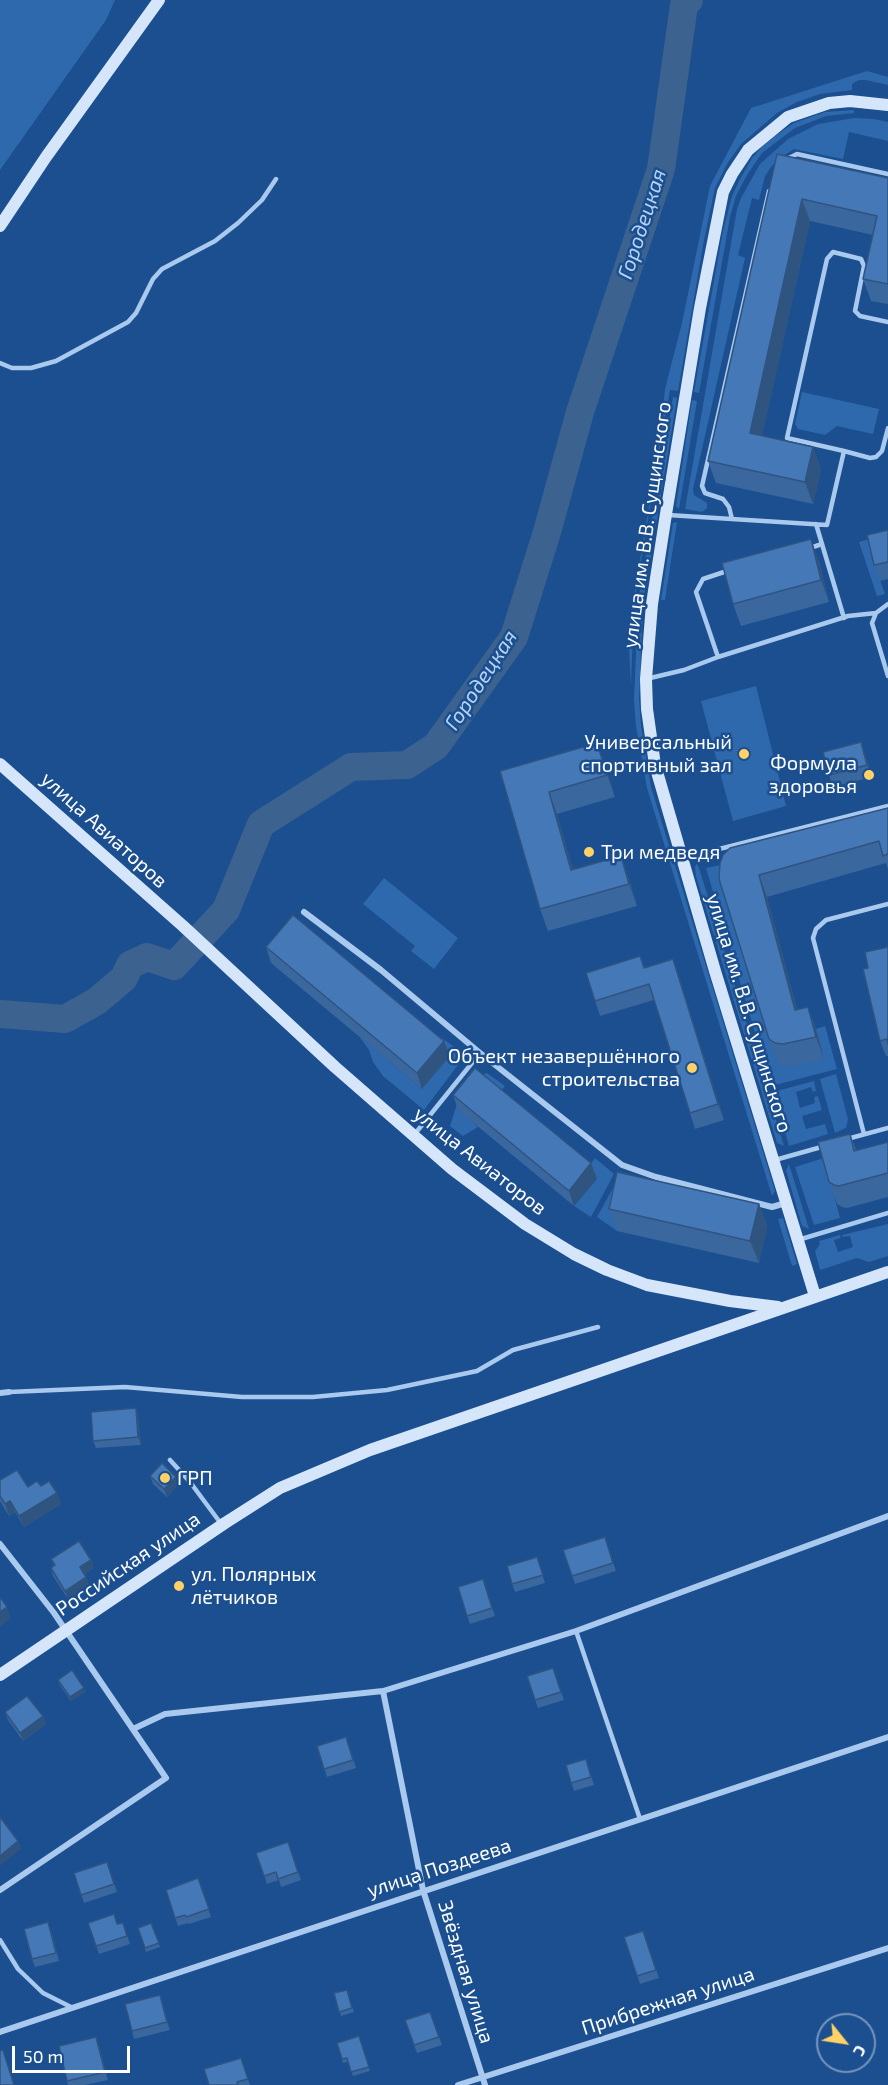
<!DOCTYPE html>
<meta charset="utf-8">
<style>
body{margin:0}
#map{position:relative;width:888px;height:2085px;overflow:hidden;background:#1b4f8f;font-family:"Exo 2",sans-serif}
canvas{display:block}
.north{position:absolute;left:816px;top:2013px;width:60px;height:60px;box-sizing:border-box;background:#1b4f8f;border:2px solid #7695bc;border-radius:50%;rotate:120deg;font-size:16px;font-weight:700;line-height:24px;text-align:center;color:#fff}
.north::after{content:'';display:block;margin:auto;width:21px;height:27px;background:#ffd166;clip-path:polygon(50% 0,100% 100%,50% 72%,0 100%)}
.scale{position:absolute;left:12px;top:2046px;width:118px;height:27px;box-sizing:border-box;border:3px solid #fff;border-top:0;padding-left:8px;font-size:18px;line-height:21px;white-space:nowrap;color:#fff;-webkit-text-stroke:4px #1b4f8f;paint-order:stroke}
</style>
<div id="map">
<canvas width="888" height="2085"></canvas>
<div class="north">С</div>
<div class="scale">50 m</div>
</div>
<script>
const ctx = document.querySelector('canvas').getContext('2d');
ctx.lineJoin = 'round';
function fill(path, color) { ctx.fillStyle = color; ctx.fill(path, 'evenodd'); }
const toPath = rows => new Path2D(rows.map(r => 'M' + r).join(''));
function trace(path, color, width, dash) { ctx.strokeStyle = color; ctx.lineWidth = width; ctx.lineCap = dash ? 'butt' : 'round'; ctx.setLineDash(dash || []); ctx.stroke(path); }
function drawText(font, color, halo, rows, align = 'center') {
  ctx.font = font + ' "Exo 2",sans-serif'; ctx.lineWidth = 5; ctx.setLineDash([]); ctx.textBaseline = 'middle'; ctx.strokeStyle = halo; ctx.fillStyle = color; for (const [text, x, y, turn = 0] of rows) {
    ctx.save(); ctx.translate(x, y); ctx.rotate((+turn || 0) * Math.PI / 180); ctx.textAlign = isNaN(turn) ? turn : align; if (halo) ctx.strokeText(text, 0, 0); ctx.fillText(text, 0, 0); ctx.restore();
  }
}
fill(toPath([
 [0,0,115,0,106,20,0,170],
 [867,71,888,77,888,85,866,80,859,80,852,84,852,90,820,94,797,102,777,113,741,144,727,164,715,188,704,240,678,391,670,390,634,602,631,686,629,649,633,602,659,446,665,389,682,323,710,186,751,108],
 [854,110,854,113,826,116,795,128,762,153,747,175,736,196,730,217,699,393,694,392,723,231,732,196,739,181,752,158,761,148,775,136,794,123,825,112],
 [854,118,874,119,888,122,888,141,849,132,843,159,794,149,778,159,771,167,765,176,759,200,752,198,738,255,745,258,693,489,694,495,707,503,707,508,702,512,685,509,737,209,741,198,760,164,788,139,818,124],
 [802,392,879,409,873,434,837,426,825,435,798,429,795,424],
 [673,397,677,398,644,597,639,596],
 [692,400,697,401,679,509,676,506],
 [677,522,665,600,661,600,673,523],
 [888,534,880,580,885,594,877,596,859,542],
 [638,607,643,607,639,699,641,726,651,787,775,1191,772,1196,647,788,636,726,634,700],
 [756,686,786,806,733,821,701,701],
 [697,863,700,871,784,1146,777,1143,696,876,695,867],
 [721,865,738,870,777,1061,816,1029,825,1026,837,1069,771,1086,706,868],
 [384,878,458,938,434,969,411,951,415,946,363,904],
 [359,1036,422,1089,436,1045,442,1038,460,1051,462,1054,461,1061,424,1110,383,1076,373,1062,369,1050],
 [487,1073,505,1086,497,1096,459,1110,478,1127,463,1136,450,1126,457,1104,481,1075],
 [836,1074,848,1119,846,1128,835,1133,820,1079],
 [814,1081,816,1091,813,1092,811,1087,796,1092,800,1108,815,1103,814,1097,818,1096,822,1110,802,1116,806,1129,825,1124,828,1134,789,1146,773,1092],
 [595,1158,614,1174,591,1217,574,1206,597,1179,586,1170],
 [824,1158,840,1218,814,1225,795,1167],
 [789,1164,809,1229,802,1226,786,1170],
 [619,1177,617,1231,597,1217],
 [783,1218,797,1264,792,1266,778,1219],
 [888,1224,888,1256,869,1262,857,1258,820,1270,815,1251,820,1244,819,1241,840,1235,841,1238,834,1240,838,1252,853,1247,850,1236,843,1237,842,1235]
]), '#2e69ad');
trace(toPath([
 [0,1014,65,1019,97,1001,124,978,130,965,147,957,174,966,226,910,261,824,351,767,407,765,436,746,514,637,547,532,580,412,661,169,684,5,689,0]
]), '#3c6290', 28);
trace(toPath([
 [787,159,797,154,888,174],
 [0,363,12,368,31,368,56,361,128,322,136,313,153,279,162,269,215,241,238,223,262,200,276,179],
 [844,451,870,458,876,457,882,451,888,428],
 [668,515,827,525,844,451,787,438,827,259,833,252,861,259,864,266,855,311,860,316,888,322],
 [732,519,729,507,723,499,705,493,702,486,769,191],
 [816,524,822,544],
 [810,548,822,544,844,618],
 [888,604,876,613,872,623,888,676],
 [718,657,696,592,703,579,730,570],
 [646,679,684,670,718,657,848,616,876,613],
 [684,858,888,806],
 [864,1134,813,938,816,929,826,920,888,904],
 [414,1135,480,1053],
 [847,1139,888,1128],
 [775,1160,825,1146],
 [798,1240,888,1213],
 [9,1392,125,1387,242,1397,313,1397,387,1390,477,1371,513,1350,598,1327],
 [170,1460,190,1482,222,1525],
 [576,1631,640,1819],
 [0,1940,18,1969,43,1993,73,2008]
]), '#a9c9ee', 4.5);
trace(toPath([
 [304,912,381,970,480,1053,622,1165,656,1177,772,1207,786,1203],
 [0,1393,9,1392],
 [0,1544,54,1613,166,1778,0,1890],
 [383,1691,423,1890,485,2085],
 [133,1729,165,1714,383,1691,576,1631,888,1516],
 [0,2032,888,1737],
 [458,2085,888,1948]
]), '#a9c9ee', 6);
trace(toPath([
 [0,226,46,157,159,0],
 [0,764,183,926,335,1067,452,1169,525,1224,574,1254,607,1270,647,1285,730,1301,778,1307],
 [815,1296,715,971,655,765,647,709,646,679,652,604,666,514,700,308,723,192,732,174,748,150,788,117,829,103,850,101,888,105],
 [0,1675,225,1523,280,1488,370,1450,888,1272]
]), '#d6e6fa', 12);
fill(toPath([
 [777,154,888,178,888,304,871,301,863,279,873,235,810,221,762,436,813,447,821,469,813,504,716,483,708,461],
 [888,530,888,579,880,581,874,565],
 [819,561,829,602,741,626,733,604],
 [597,743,605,765,615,797,557,814,573,870,629,878,637,906,548,931,540,909,500,771],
 [865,754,872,777,833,787,829,775],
 [888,808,888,870,886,863,767,897,797,1009,808,1007,816,1029,824,1059,791,1066,783,1065,777,1061,769,1039,719,879],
 [266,947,450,1056,422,1089,271,963],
 [888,947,888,1056,886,1056,880,1041,868,968],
 [640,956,644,968,678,974,724,1120,695,1129,654,1000,600,1016,595,1001],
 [453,1095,597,1179,574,1206,458,1110],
 [850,1134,856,1150,888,1142,888,1197,847,1208,842,1207,837,1204,829,1182],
 [759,1204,767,1226,759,1263,617,1231,609,1209],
 [136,1408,138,1416,141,1445,96,1448,93,1441],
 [150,1476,179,1484,167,1497,153,1484],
 [0,1480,28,1487,41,1486,57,1493,61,1504,24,1527,15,1512,9,1516,0,1501],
 [605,1537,616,1571,575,1584,563,1550],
 [537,1557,545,1583,515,1592,512,1584],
 [51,1559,91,1560,94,1568,84,1574,89,1585,68,1599,53,1576,51,1568,54,1566],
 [483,1579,495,1616,470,1624,467,1616],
 [553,1668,564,1700,538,1708,535,1700],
 [58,1680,84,1688,85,1692,71,1701,59,1684],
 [5,1712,43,1716,46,1724,23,1741,8,1720],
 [349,1745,356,1768,327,1777,317,1746],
 [586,1759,594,1785,574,1791,566,1765],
 [288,1842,301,1880,281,1887,279,1880,267,1884,256,1853],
 [107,1862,117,1892,84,1903,74,1873],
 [198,1878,211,1917,189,1924,188,1923,178,1926,166,1890],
 [88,1923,117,1924,123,1923,130,1944,99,1954],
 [151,1923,160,1947,146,1952,138,1928],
 [51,1930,59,1961,35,1967,32,1959],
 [643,1931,659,1978,640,1984,624,1937],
 [347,1990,354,2012,341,2016,334,1993],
 [160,1995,170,2030,134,2039,132,2031],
 [430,2012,442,2045,417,2053,405,2020],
 [359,2036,370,2071,353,2076,348,2062,343,2063,337,2043],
 [99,2045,108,2080,85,2085,68,2085,67,2081],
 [244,2066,250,2085,209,2085]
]), '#3a679d');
fill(toPath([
 [802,199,810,221,758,455,750,433],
 [813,447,821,469,813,504,805,482],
 [811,539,819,561,829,602,821,580],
 [861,742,865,754,872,777,867,765],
 [597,743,605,765,615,797,607,775],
 [549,792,557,814,579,892,571,870],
 [621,856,629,878,637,906,629,884],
 [759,875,767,897,803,1032,795,1010],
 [673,959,678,974,724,1120,718,1104],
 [808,1007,816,1029,824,1059,816,1037],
 [444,1041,450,1056,422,1089,417,1073],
 [591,1163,597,1179,574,1206,569,1191],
 [759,1204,767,1226,759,1263,750,1241],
 [136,1408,138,1416,141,1445,138,1437],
 [176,1477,179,1484,167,1497,164,1489],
 [57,1493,61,1504,24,1527,19,1516],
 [10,1501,15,1512,9,1516,5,1504],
 [91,1560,94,1568,83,1575,80,1567],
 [86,1577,89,1585,68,1599,65,1591],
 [7,1607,11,1618,0,1627,0,1612],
 [84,1688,85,1692,71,1701,70,1697],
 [43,1716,46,1724,23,1741,20,1733],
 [18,1841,21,1849,0,1866,0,1856],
 [160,1995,163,2003,170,2030,167,2022],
 [96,2037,99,2045,108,2080,105,2072]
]), '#305480');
const building = toPath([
 [777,154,888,178,888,284,863,279,877,216,802,199,750,433,813,447,805,482,708,461,777,154],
 [888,530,888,562,874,565,867,535,888,530],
 [811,539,821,580,733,604,722,563,811,539],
 [861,742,867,765,829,775,823,752,861,742],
 [597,743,607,775,549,792,571,870,621,856,629,884,540,909,500,771,597,743],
 [888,808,888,854,883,856,879,841,759,875,795,1010,808,1007,816,1037,783,1044,775,1043,769,1039,719,879,720,863,723,855,730,848,888,808],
 [293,915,444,1041,417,1073,266,947,293,915],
 [888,947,888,1044,887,1039,880,1041,863,969,868,968,865,952,888,947],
 [640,956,644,968,673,959,718,1104,690,1113,649,984,595,1001,586,973,640,956],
 [475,1068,591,1163,569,1191,453,1095,475,1068],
 [850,1134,854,1151,888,1142,888,1173,839,1186,834,1185,829,1182,818,1142,850,1134],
 [617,1172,759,1204,750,1241,609,1209,617,1172],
 [136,1408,138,1437,93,1441,91,1412,136,1408],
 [162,1463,176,1477,164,1489,150,1476,162,1463],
 [17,1470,28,1487,37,1481,41,1486,49,1481,57,1493,19,1516,10,1501,5,1504,0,1496,0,1480,17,1470],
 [605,1537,613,1563,572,1576,563,1550,605,1537],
 [79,1541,91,1560,80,1567,86,1577,65,1591,51,1568,55,1565,51,1559,79,1541],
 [537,1557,543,1575,512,1584,507,1566,537,1557],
 [483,1579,492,1608,467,1616,458,1587,483,1579],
 [0,1597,7,1607,0,1612,0,1597],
 [553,1668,561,1692,535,1700,527,1676,553,1668],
 [72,1670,84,1688,70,1697,58,1680,72,1670],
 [27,1696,43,1716,20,1733,5,1712,27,1696],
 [346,1737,353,1760,324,1769,317,1746,346,1737],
 [586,1759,591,1777,571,1783,566,1765,586,1759],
 [0,1817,18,1841,0,1856,0,1817],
 [288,1842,298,1872,278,1879,276,1872,264,1876,256,1853,288,1842],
 [107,1862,114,1884,81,1895,74,1873,107,1862],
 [198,1878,209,1909,186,1917,185,1915,175,1918,166,1890,198,1878],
 [114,1914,117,1924,123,1923,127,1936,96,1946,88,1923,114,1914],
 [48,1922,56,1953,32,1959,24,1929,48,1922],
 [151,1923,159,1943,145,1948,138,1928,151,1923],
 [643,1931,656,1970,637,1976,624,1937,643,1931],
 [347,1990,352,2008,339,2012,334,1993,347,1990],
 [160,1995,167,2022,132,2031,125,2004,160,1995],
 [430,2012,439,2037,414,2045,405,2020,430,2012],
 [359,2036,369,2067,351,2072,347,2058,342,2059,337,2043,359,2036],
 [96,2037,105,2072,67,2081,59,2046,96,2037],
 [3,2050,14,2085,0,2085,0,2051,3,2050],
 [241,2058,248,2079,237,2082,238,2085,209,2085,204,2069,241,2058]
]);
fill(building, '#4478b7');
trace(building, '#305480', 1.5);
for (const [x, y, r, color] of [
 [744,754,6,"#ffd166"],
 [869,775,6,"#ffd166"],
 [589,852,6,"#ffd166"],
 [692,1068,6,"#ffd166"],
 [165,1478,6,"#ffd166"],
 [179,1586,6,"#ffd166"]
]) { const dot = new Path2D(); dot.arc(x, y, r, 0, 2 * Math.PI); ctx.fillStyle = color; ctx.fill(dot); trace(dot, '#1b4f8f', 2); }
drawText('20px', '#fff', '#1b4f8f', [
 ["улица им. В.В. Сущинского",647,525,-82],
 ["улица Авиаторов",104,830,42],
 ["улица им. В.В. Сущинского",749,1013,73],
 ["улица Авиаторов",480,1161,38],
 ["Российская улица",128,1564,-34],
 ["улица Поздеева",439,1868,-18],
 ["Звёздная улица",466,1972,73],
 ["Прибрежная улица",668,2001,-18]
]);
drawText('20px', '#fff', '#1b4f8f', [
 ["Универсальный",732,742],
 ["спортивный зал",732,765],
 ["Формула",857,763],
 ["здоровья",857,786],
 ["Три медведя",601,852,"left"],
 ["Объект незавершённого",680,1056],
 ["строительства",680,1079],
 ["ГРП",177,1478,"left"],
 ["ул. Полярных",191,1574,"left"],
 ["лётчиков",191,1597,"left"]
], 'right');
drawText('italic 21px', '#b5d3f5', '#1b4f8f', [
 ["Городецкая",642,224,-72],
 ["Городецкая",481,680,-57]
]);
</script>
